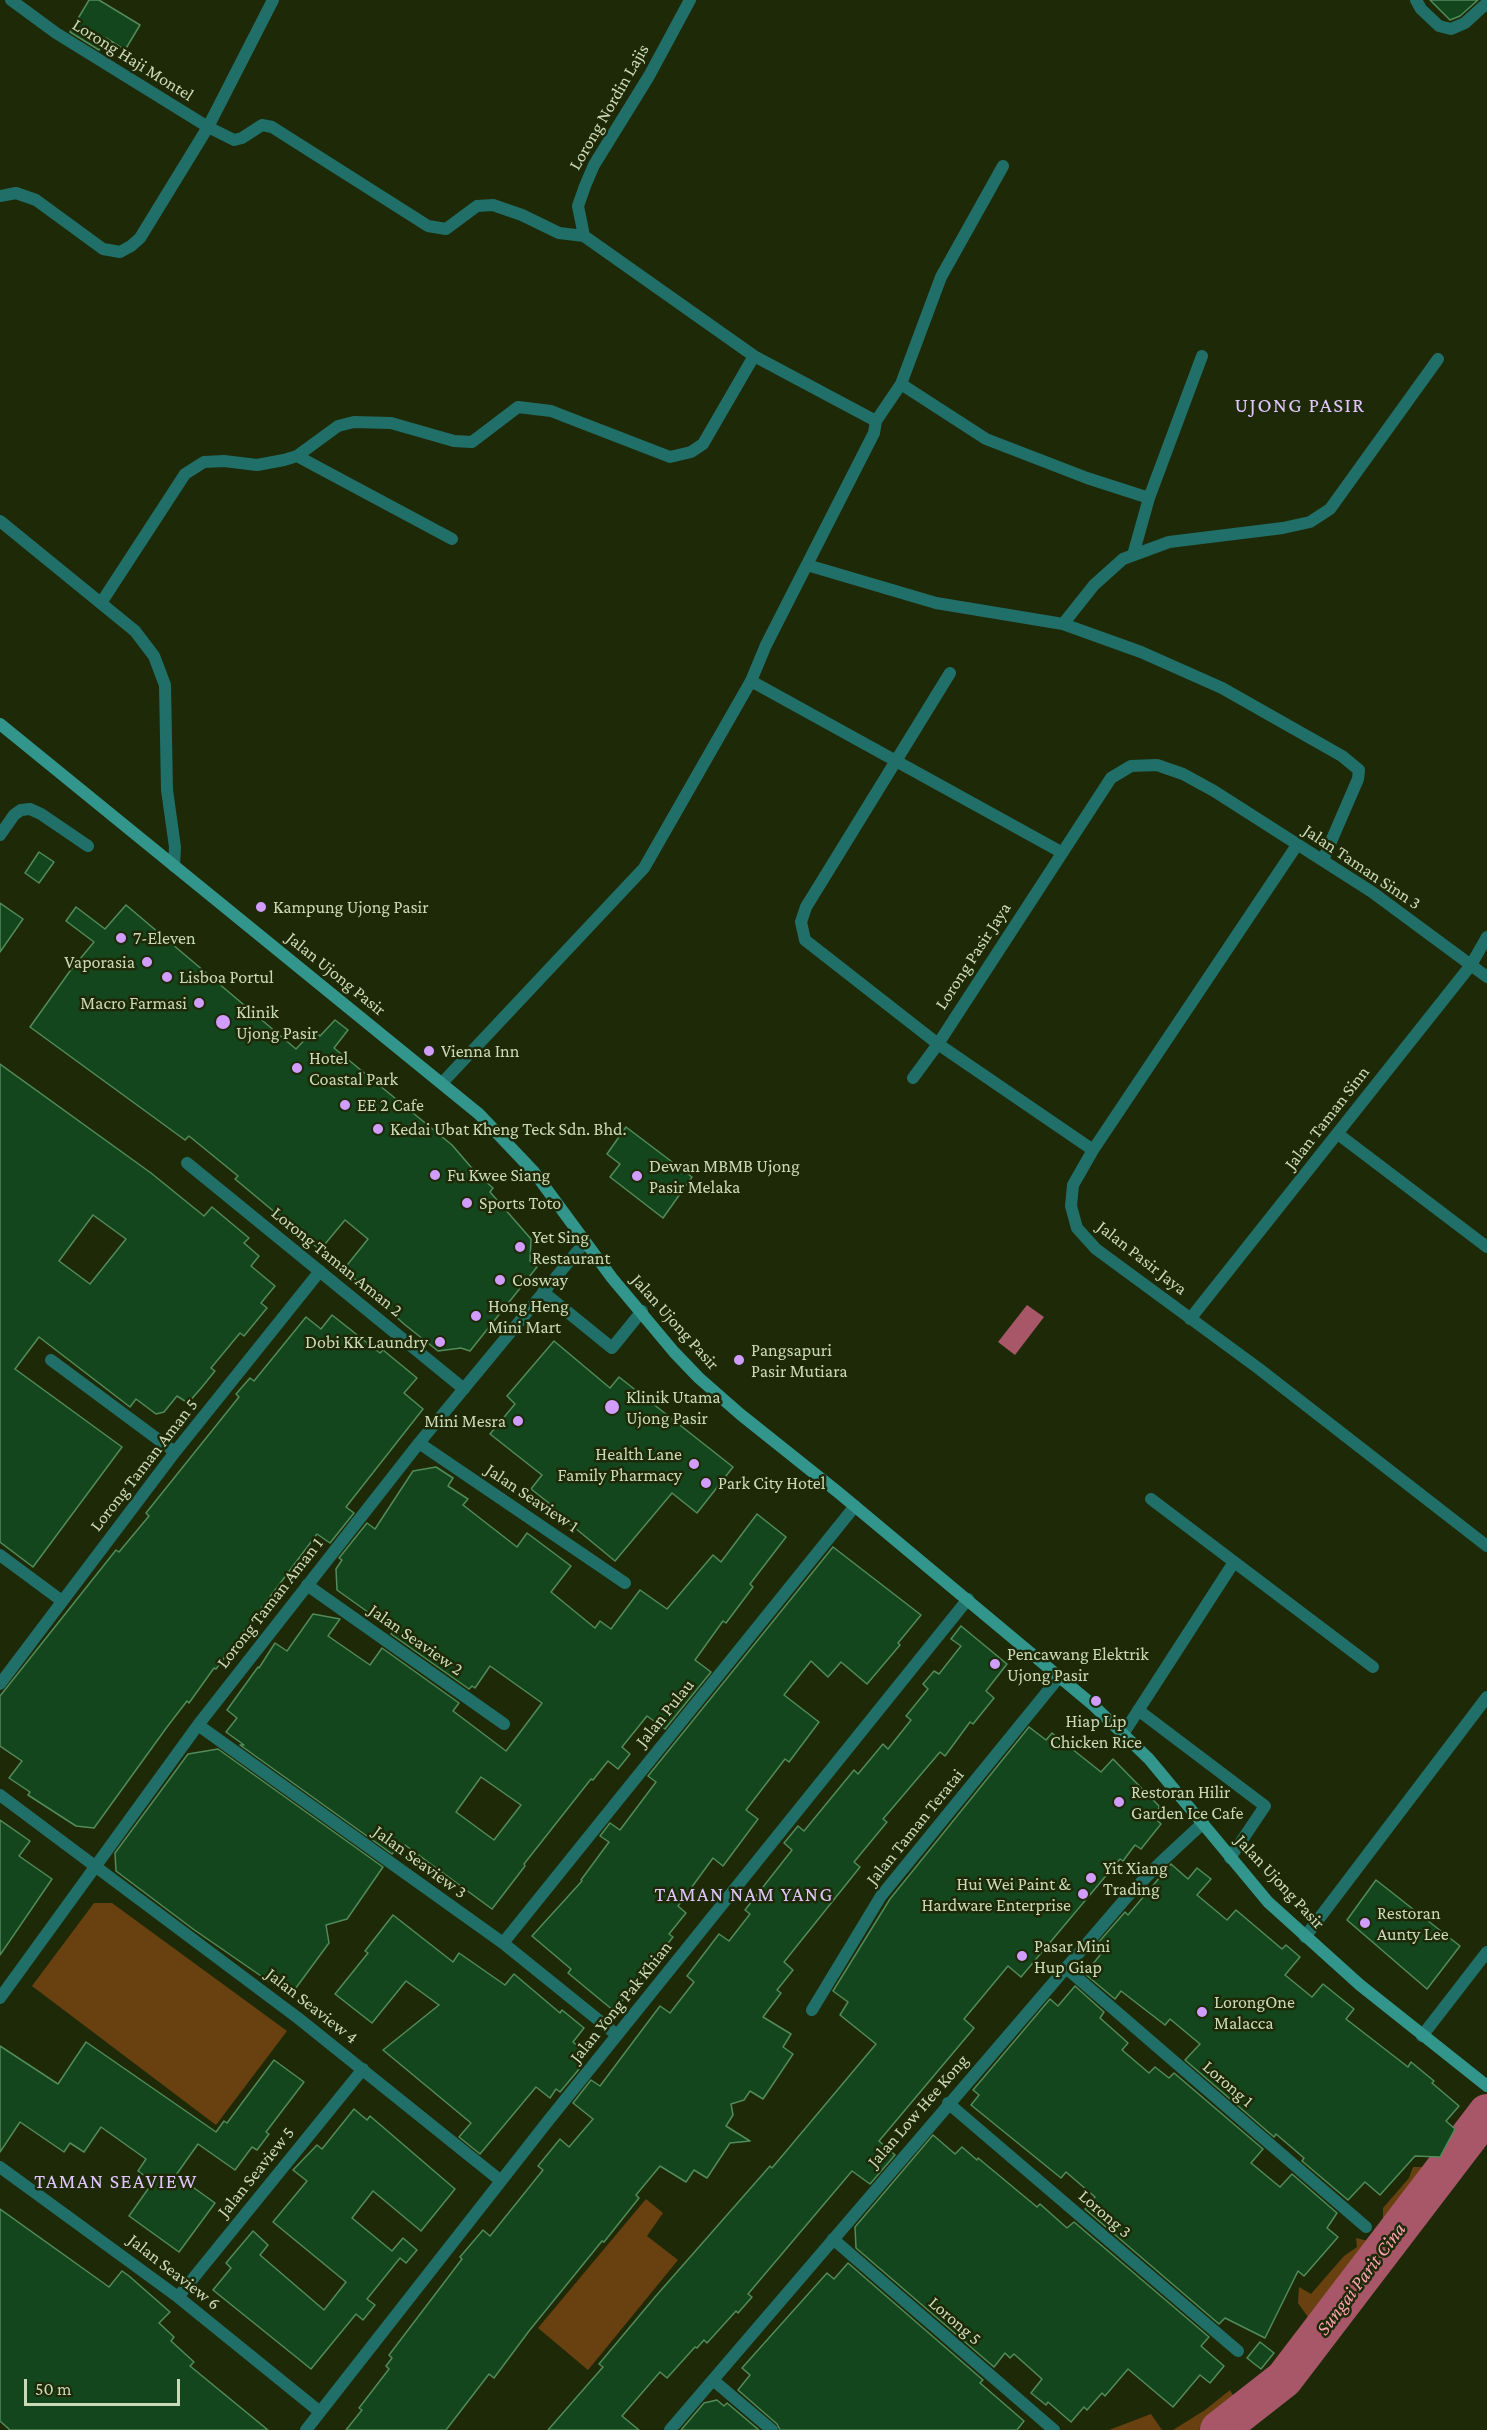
<!DOCTYPE html>
<style>
body{margin:0}
#map{position:relative;width:1487px;height:2430px;overflow:hidden;background:#1e2a07;font-family:"Crimson Pro",serif}
canvas{display:block}
.scale{position:absolute;left:24px;top:2379px;width:156px;height:27px;box-sizing:border-box;border:3px solid #cad9b7;border-top:0;padding-left:8px;font-size:18px;line-height:21px;white-space:nowrap;color:#cad9b7;-webkit-text-stroke:4px #1e2a07;paint-order:stroke}
</style>
<div id="map">
<canvas width="1487" height="2430"></canvas>
<div class="scale">50 m</div>
</div>
<script>
const ctx = document.querySelector('canvas').getContext('2d');
ctx.lineJoin = 'round';
function fill(path, color) { ctx.fillStyle = color; ctx.fill(path, 'evenodd'); }
const toPath = rows => new Path2D(rows.map(r => 'M' + r).join(''));
function trace(path, color, width, dash) { ctx.strokeStyle = color; ctx.lineWidth = width; ctx.lineCap = dash ? 'butt' : 'round'; ctx.setLineDash(dash || []); ctx.stroke(path); }
function drawText(font, color, halo, rows, align = 'center') {
  ctx.font = font + ' "Crimson Pro",serif'; ctx.lineWidth = 5; ctx.setLineDash([]); ctx.textBaseline = 'middle'; ctx.strokeStyle = halo; ctx.fillStyle = color; for (const [text, x, y, turn = 0] of rows) {
    ctx.save(); ctx.translate(x, y); ctx.rotate((+turn || 0) * Math.PI / 180); ctx.textAlign = isNaN(turn) ? turn : align; if (halo) ctx.strokeText(text, 0, 0); ctx.fillText(text, 0, 0); ctx.restore();
  }
}
fill(toPath([
 [94,1903,112,1903,287,2031,216,2125,32,1986],
 [1413,2167,1436,2167,1438,2172,1350,2277,1310,2320,1298,2303,1299,2287,1311,2294,1344,2256,1357,2247,1356,2238,1368,2241,1378,2234,1383,2224,1383,2208,1409,2178],
 [646,2199,663,2213,647,2236,678,2260,588,2370,538,2328],
 [1230,2390,1237,2402,1199,2430,1173,2430,1205,2410],
 [1151,2414,1162,2430,1109,2430]
]), '#694110');
fill(toPath([
 [1027,1305,1044,1317,1015,1355,998,1342]
]), '#a85769');
trace(toPath([
 [1219,2430,1284,2379,1487,2113]
]), '#a85769', 38);
const building = toPath([
 [89,0,99,0,140,25,125,50,106,38,99,50,70,32,89,0],
 [1430,0,1478,0,1460,16,1450,20,1430,0],
 [39,852,54,862,39,883,25,873,39,852],
 [0,903,23,919,0,952,0,903],
 [126,905,296,1049,314,1030,320,1036,335,1020,348,1030,334,1048,452,1145,477,1174,493,1188,490,1192,531,1239,530,1261,537,1267,470,1351,461,1348,438,1351,404,1324,344,1269,368,1239,345,1220,320,1250,235,1179,238,1176,189,1136,185,1140,30,1027,70,971,94,942,66,921,76,907,105,929,126,905],
 [0,1064,151,1173,204,1216,212,1207,249,1238,244,1243,259,1256,251,1266,275,1286,261,1303,267,1308,244,1336,240,1333,211,1368,215,1371,202,1387,188,1403,177,1396,164,1412,156,1414,136,1399,130,1407,39,1337,15,1369,122,1447,33,1567,0,1542,0,1064],
 [93,1215,126,1239,90,1284,59,1261,93,1215],
 [626,1127,692,1177,663,1218,610,1177,620,1164,607,1154,626,1127],
 [332,1315,380,1353,383,1350,417,1378,404,1393,423,1409,346,1507,354,1513,330,1543,317,1534,216,1669,214,1668,189,1703,187,1701,167,1727,94,1828,76,1826,28,1795,30,1792,9,1778,22,1761,0,1746,0,1696,116,1550,119,1552,149,1516,146,1513,239,1397,236,1394,250,1378,254,1381,306,1317,321,1329,332,1315],
 [554,1341,610,1388,619,1377,733,1467,697,1513,672,1493,615,1561,552,1509,554,1507,531,1489,542,1475,490,1434,515,1404,507,1396,554,1341],
 [436,1467,453,1478,448,1486,468,1499,463,1505,517,1547,527,1533,571,1566,551,1592,595,1628,600,1621,611,1629,640,1590,667,1609,713,1555,721,1562,757,1514,786,1537,750,1584,753,1587,726,1623,723,1621,695,1660,711,1672,665,1729,647,1716,622,1747,630,1754,618,1769,608,1761,593,1780,591,1779,524,1864,525,1866,492,1909,405,1845,400,1851,396,1849,392,1854,240,1745,244,1745,226,1732,237,1718,227,1710,258,1667,259,1668,275,1643,287,1651,313,1614,340,1619,328,1636,370,1665,382,1648,459,1703,453,1711,506,1751,542,1703,490,1666,475,1688,472,1686,469,1689,391,1634,393,1630,337,1590,336,1569,342,1560,339,1558,367,1523,375,1529,413,1471,436,1467],
 [481,1777,521,1805,494,1840,456,1812,481,1777],
 [833,1547,921,1615,898,1643,900,1645,867,1684,841,1662,828,1677,811,1661,784,1695,819,1722,789,1762,785,1759,746,1810,758,1819,723,1866,713,1858,678,1906,686,1913,669,1934,673,1937,614,2011,568,1973,571,1969,532,1936,582,1881,581,1880,609,1842,600,1836,610,1823,620,1830,656,1782,648,1776,833,1547],
 [961,1626,1007,1664,986,1691,994,1698,973,1724,970,1722,945,1756,940,1752,883,1819,887,1822,854,1862,860,1867,784,1962,793,1970,777,1990,781,1993,763,2017,791,2034,783,2047,793,2054,763,2099,750,2091,744,2100,731,2104,733,2115,726,2126,750,2141,730,2143,707,2178,694,2170,686,2182,660,2166,636,2195,639,2198,604,2242,602,2241,529,2331,494,2378,489,2374,446,2430,346,2430,362,2410,359,2408,389,2369,386,2366,392,2358,389,2355,462,2259,460,2257,483,2230,490,2236,543,2170,538,2166,560,2139,569,2147,593,2119,573,2103,591,2080,600,2086,660,2006,670,2013,694,1982,687,1976,719,1934,729,1941,750,1914,745,1910,792,1850,784,1843,798,1826,804,1831,854,1770,858,1774,883,1744,888,1749,911,1720,906,1716,928,1689,923,1684,934,1671,939,1674,961,1646,951,1639,961,1626],
 [1029,1727,1046,1740,1052,1733,1101,1772,1113,1759,1159,1806,1157,1820,1161,1824,1141,1849,1135,1845,1123,1861,1120,1859,1021,1977,1008,1966,964,2019,974,2028,879,2141,895,2155,870,2184,852,2171,748,2294,752,2297,738,2313,736,2311,707,2343,704,2340,697,2348,695,2347,667,2378,660,2372,622,2416,639,2430,548,2430,603,2367,599,2364,655,2297,770,2166,772,2168,876,2044,840,2015,848,2002,833,1991,890,1899,1029,1727],
 [218,1749,383,1867,347,1919,326,1925,329,1943,290,1996,193,1929,116,1871,115,1853,188,1754,218,1749],
 [0,1820,30,1841,19,1856,52,1879,0,1955,0,1820],
 [1171,1864,1188,1879,1197,1868,1211,1879,1197,1895,1227,1920,1236,1910,1282,1949,1286,1945,1300,1957,1285,1975,1312,1997,1323,1984,1354,2009,1346,2019,1408,2067,1411,2062,1434,2081,1432,2083,1459,2106,1446,2121,1455,2129,1440,2157,1415,2156,1380,2195,1365,2182,1348,2200,1302,2161,1304,2158,1276,2134,1274,2137,1185,2060,1200,2044,1170,2019,1165,2025,1121,1991,1115,1999,1085,1974,1104,1950,1097,1944,1125,1912,1128,1915,1171,1864],
 [1376,1880,1460,1946,1427,1989,1347,1920,1376,1880],
 [393,1915,453,1962,459,1953,505,1985,514,1974,560,2013,562,2010,584,2028,573,2042,580,2048,580,2068,560,2092,556,2089,550,2098,536,2087,480,2154,459,2137,471,2123,383,2050,439,2005,406,1981,372,2023,335,1994,368,1953,365,1951,393,1915],
 [1075,1986,1104,2012,1100,2018,1128,2043,1122,2050,1149,2073,1155,2067,1169,2078,1174,2073,1263,2149,1251,2163,1280,2187,1292,2174,1337,2213,1327,2228,1338,2237,1304,2276,1298,2271,1265,2338,1225,2318,1219,2324,1085,2209,1095,2197,1066,2172,1061,2178,971,2105,979,2095,973,2090,1050,1999,1058,2006,1075,1986],
 [86,2042,216,2132,224,2121,227,2123,274,2060,304,2082,266,2132,269,2134,257,2150,252,2147,235,2170,198,2144,176,2175,215,2203,179,2252,129,2216,153,2182,138,2171,146,2159,101,2127,84,2152,70,2143,64,2152,20,2122,0,2152,0,2046,58,2084,86,2042],
 [354,2109,367,2120,370,2116,455,2189,421,2231,373,2191,352,2218,392,2251,403,2238,417,2250,406,2263,400,2258,367,2299,375,2305,363,2320,356,2314,311,2369,213,2290,231,2268,226,2263,253,2231,268,2245,260,2255,324,2310,346,2282,273,2222,307,2181,293,2170,317,2145,322,2149,354,2109],
 [933,2135,955,2154,962,2147,977,2160,978,2158,1037,2207,1040,2204,1067,2228,1074,2222,1209,2337,1201,2346,1224,2366,1210,2383,1200,2375,1173,2407,1128,2369,1105,2396,1102,2393,1087,2410,1084,2407,1071,2422,1048,2402,1046,2405,1031,2393,1042,2379,1014,2354,1010,2358,1005,2353,994,2367,856,2248,855,2227,933,2135],
 [0,2209,109,2287,122,2271,129,2276,170,2312,159,2323,174,2337,171,2341,194,2362,190,2366,268,2430,10,2430,0,2421,0,2209],
 [848,2263,983,2380,980,2383,1024,2421,1017,2430,780,2430,777,2424,738,2390,750,2375,742,2368,827,2273,834,2279,848,2263],
 [1260,2342,1274,2353,1261,2369,1247,2358,1260,2342],
 [717,2400,724,2406,727,2403,759,2430,681,2430,704,2403,717,2400]
]);
fill(building, '#14461e');
trace(building, '#528b59', 1.5);
trace(toPath([
 [11,0,56,33,208,127,234,140,242,138,262,125,272,127,428,226,446,229,477,206,493,205,522,215,559,233,584,236,754,356,876,421,874,433,766,645,751,681,644,868,442,1083],
 [1416,0,1421,9,1439,26,1451,29,1465,23,1487,3],
 [0,196,16,193,36,200,103,249,120,252,131,246,140,238,208,127,273,0],
 [584,236,578,206,585,186,594,165,649,76,690,0],
 [901,384,986,439,1087,478,1149,498],
 [876,421,901,384,941,277,1003,166],
 [297,456,452,539],
 [0,521,135,631,154,656,165,685,167,790,175,847,174,866],
 [1133,555,1149,498,1202,356],
 [807,565,936,603,1063,624,1141,652,1222,688,1342,756,1359,770,1358,779,1323,860],
 [101,603,185,474,204,462,224,461,257,465,284,460,297,456,338,426,354,422,391,423,454,441,472,442,518,407,551,411,670,457,691,452,703,444,754,356],
 [1063,624,1094,585,1123,559,1169,542,1283,528,1310,522,1330,509,1438,359],
 [950,673,806,907,801,922,805,940,938,1044,1093,1150],
 [751,681,1061,852],
 [0,835,14,815,21,810,30,809,41,814,88,846],
 [1297,845,1093,1150,1073,1185,1071,1206,1077,1228,1096,1249,1258,1368,1487,1546],
 [913,1078,938,1044,1111,778,1131,766,1157,765,1183,774,1214,791,1372,892,1487,977],
 [1338,1134,1487,1247],
 [187,1163,464,1389],
 [543,1292,612,1348,642,1311],
 [1190,1319,1471,965,1487,937],
 [51,1360,175,1452],
 [419,1443,625,1583],
 [1151,1499,1373,1667],
 [0,1555,62,1601],
 [307,1585,504,1724],
 [0,1684,175,1452,320,1271],
 [1138,1710,1265,1806,1230,1858],
 [198,1725,503,1943,617,2035],
 [1123,1734,1234,1562],
 [0,1795,298,2018,501,2181],
 [1305,1937,1487,1697],
 [503,1943,855,1506],
 [1066,1968,1366,2227],
 [0,1998,198,1725,419,1443,585,1242],
 [812,2010,881,1896,1060,1676],
 [1422,2036,1487,1952],
 [948,2103,1238,2351],
 [0,2167,178,2297,320,2412],
 [833,2239,1054,2430],
 [178,2297,363,2069],
 [713,2380,772,2430],
 [306,2430,548,2121,968,1599],
 [670,2430,1126,1898,1160,1863,1203,1823]
]), '#207069', 12);
trace(toPath([
 [0,724,479,1114,534,1172,612,1278,674,1352,699,1378,740,1414,839,1493,1093,1705,1149,1759,1268,1902,1360,1985,1487,2086]
]), '#32968d', 12);
for (const [x, y, r, color] of [
 [261,907,6,"#d09dff"],
 [121,938,6,"#d09dff"],
 [147,962,6,"#d09dff"],
 [167,977,6,"#d09dff"],
 [199,1003,6,"#d09dff"],
 [223,1022,8,"#d09dff"],
 [429,1051,6,"#d09dff"],
 [297,1068,6,"#d09dff"],
 [345,1105,6,"#d09dff"],
 [378,1129,6,"#d09dff"],
 [435,1175,6,"#d09dff"],
 [637,1176,6,"#d09dff"],
 [467,1203,6,"#d09dff"],
 [520,1247,6,"#d09dff"],
 [500,1280,6,"#d09dff"],
 [476,1316,6,"#d09dff"],
 [440,1342,6,"#d09dff"],
 [739,1360,6,"#d09dff"],
 [612,1407,8,"#d09dff"],
 [518,1421,6,"#d09dff"],
 [694,1464,6,"#d09dff"],
 [706,1483,6,"#d09dff"],
 [995,1664,6,"#d09dff"],
 [1096,1701,6,"#d09dff"],
 [1119,1802,6,"#d09dff"],
 [1091,1878,6,"#d09dff"],
 [1083,1894,6,"#d09dff"],
 [1365,1923,6,"#d09dff"],
 [1022,1956,6,"#d09dff"],
 [1202,2012,6,"#d09dff"]
]) { const dot = new Path2D(); dot.arc(x, y, r, 0, 2 * Math.PI); ctx.fillStyle = color; ctx.fill(dot); trace(dot, '#1e2a07', 2); }
drawText('18px', '#cad9b7', '#1e2a07', [
 ["Lorong Haji Montel",133,60,32],
 ["Lorong Nordin Lajis",609,107,-60],
 ["Jalan Taman Sinn 3",1362,867,34],
 ["Lorong Pasir Jaya",973,956,-57],
 ["Jalan Ujong Pasir",336,974,39],
 ["Jalan Taman Sinn",1327,1118,-52],
 ["Jalan Pasir Jaya",1142,1258,38],
 ["Lorong Taman Aman 2",337,1262,39],
 ["Jalan Ujong Pasir",675,1322,48],
 ["Lorong Taman Aman 5",144,1465,-52],
 ["Jalan Seaview 1",532,1498,34],
 ["Lorong Taman Aman 1",270,1603,-52],
 ["Jalan Seaview 2",416,1640,35],
 ["Jalan Pulau",665,1713,-51],
 ["Jalan Taman Teratai",915,1827,-51],
 ["Jalan Seaview 3",420,1862,36],
 ["Jalan Ujong Pasir",1280,1882,47],
 ["Jalan Yong Pak Khian",621,2002,-51],
 ["Jalan Seaview 4",312,2006,38],
 ["Lorong 1",1228,2084,41],
 ["Jalan Low Hee Kong",918,2111,-49],
 ["Jalan Seaview 5",256,2172,-51],
 ["Lorong 3",1105,2214,41],
 ["Jalan Seaview 6",174,2272,38],
 ["Lorong 5",955,2321,41]
]);
drawText('18px', '#cad9b7', '#1e2a07', [
 ["Kampung Ujong Pasir",273,907],
 ["7-Eleven",133,938],
 ["Vaporasia",135,962,"right"],
 ["Lisboa Portul",179,977],
 ["Macro Farmasi",187,1003,"right"],
 ["Klinik",236,1012],
 ["Ujong Pasir",236,1033],
 ["Vienna Inn",441,1051],
 ["Hotel",309,1058],
 ["Coastal Park",309,1079],
 ["EE 2 Cafe",357,1105],
 ["Kedai Ubat Kheng Teck Sdn. Bhd.",390,1129],
 ["Dewan MBMB Ujong",649,1166],
 ["Pasir Melaka",649,1187],
 ["Fu Kwee Siang",447,1175],
 ["Sports Toto",479,1203],
 ["Yet Sing",532,1237],
 ["Restaurant",532,1258],
 ["Cosway",512,1280],
 ["Hong Heng",488,1306],
 ["Mini Mart",488,1327],
 ["Dobi KK Laundry",428,1342,"right"],
 ["Pangsapuri",751,1350],
 ["Pasir Mutiara",751,1371],
 ["Klinik Utama",626,1397],
 ["Ujong Pasir",626,1418],
 ["Mini Mesra",506,1421,"right"],
 ["Health Lane",682,1454,"right"],
 ["Family Pharmacy",682,1475,"right"],
 ["Park City Hotel",718,1483],
 ["Pencawang Elektrik",1007,1654],
 ["Ujong Pasir",1007,1675],
 ["Hiap Lip",1096,1721,"center"],
 ["Chicken Rice",1096,1742,"center"],
 ["Restoran Hilir",1131,1792],
 ["Garden Ice Cafe",1131,1813],
 ["Yit Xiang",1103,1868],
 ["Trading",1103,1889],
 ["Hui Wei Paint &",1071,1884,"right"],
 ["Hardware Enterprise",1071,1905,"right"],
 ["Restoran",1377,1913],
 ["Aunty Lee",1377,1934],
 ["Pasar Mini",1034,1946],
 ["Hup Giap",1034,1967],
 ["LorongOne",1214,2002],
 ["Malacca",1214,2023]
], 'left');
ctx.letterSpacing = '1.5px';
drawText('20px', '#e1c6fd', '#1e2a07', [
 ["TAMAN NAM YANG",744,1895],
 ["TAMAN SEAVIEW",116,2182]
]);
ctx.letterSpacing = '0px';
drawText('italic 20px', '#fca0b2', '#1e2a07', [
 ["Sungai Parit Cina",1361,2279,-53]
]);
ctx.letterSpacing = '1.5px';
drawText('21px', '#e1c6fd', '#1e2a07', [
 ["UJONG PASIR",1300,406]
]);
ctx.letterSpacing = '0px';
</script>
